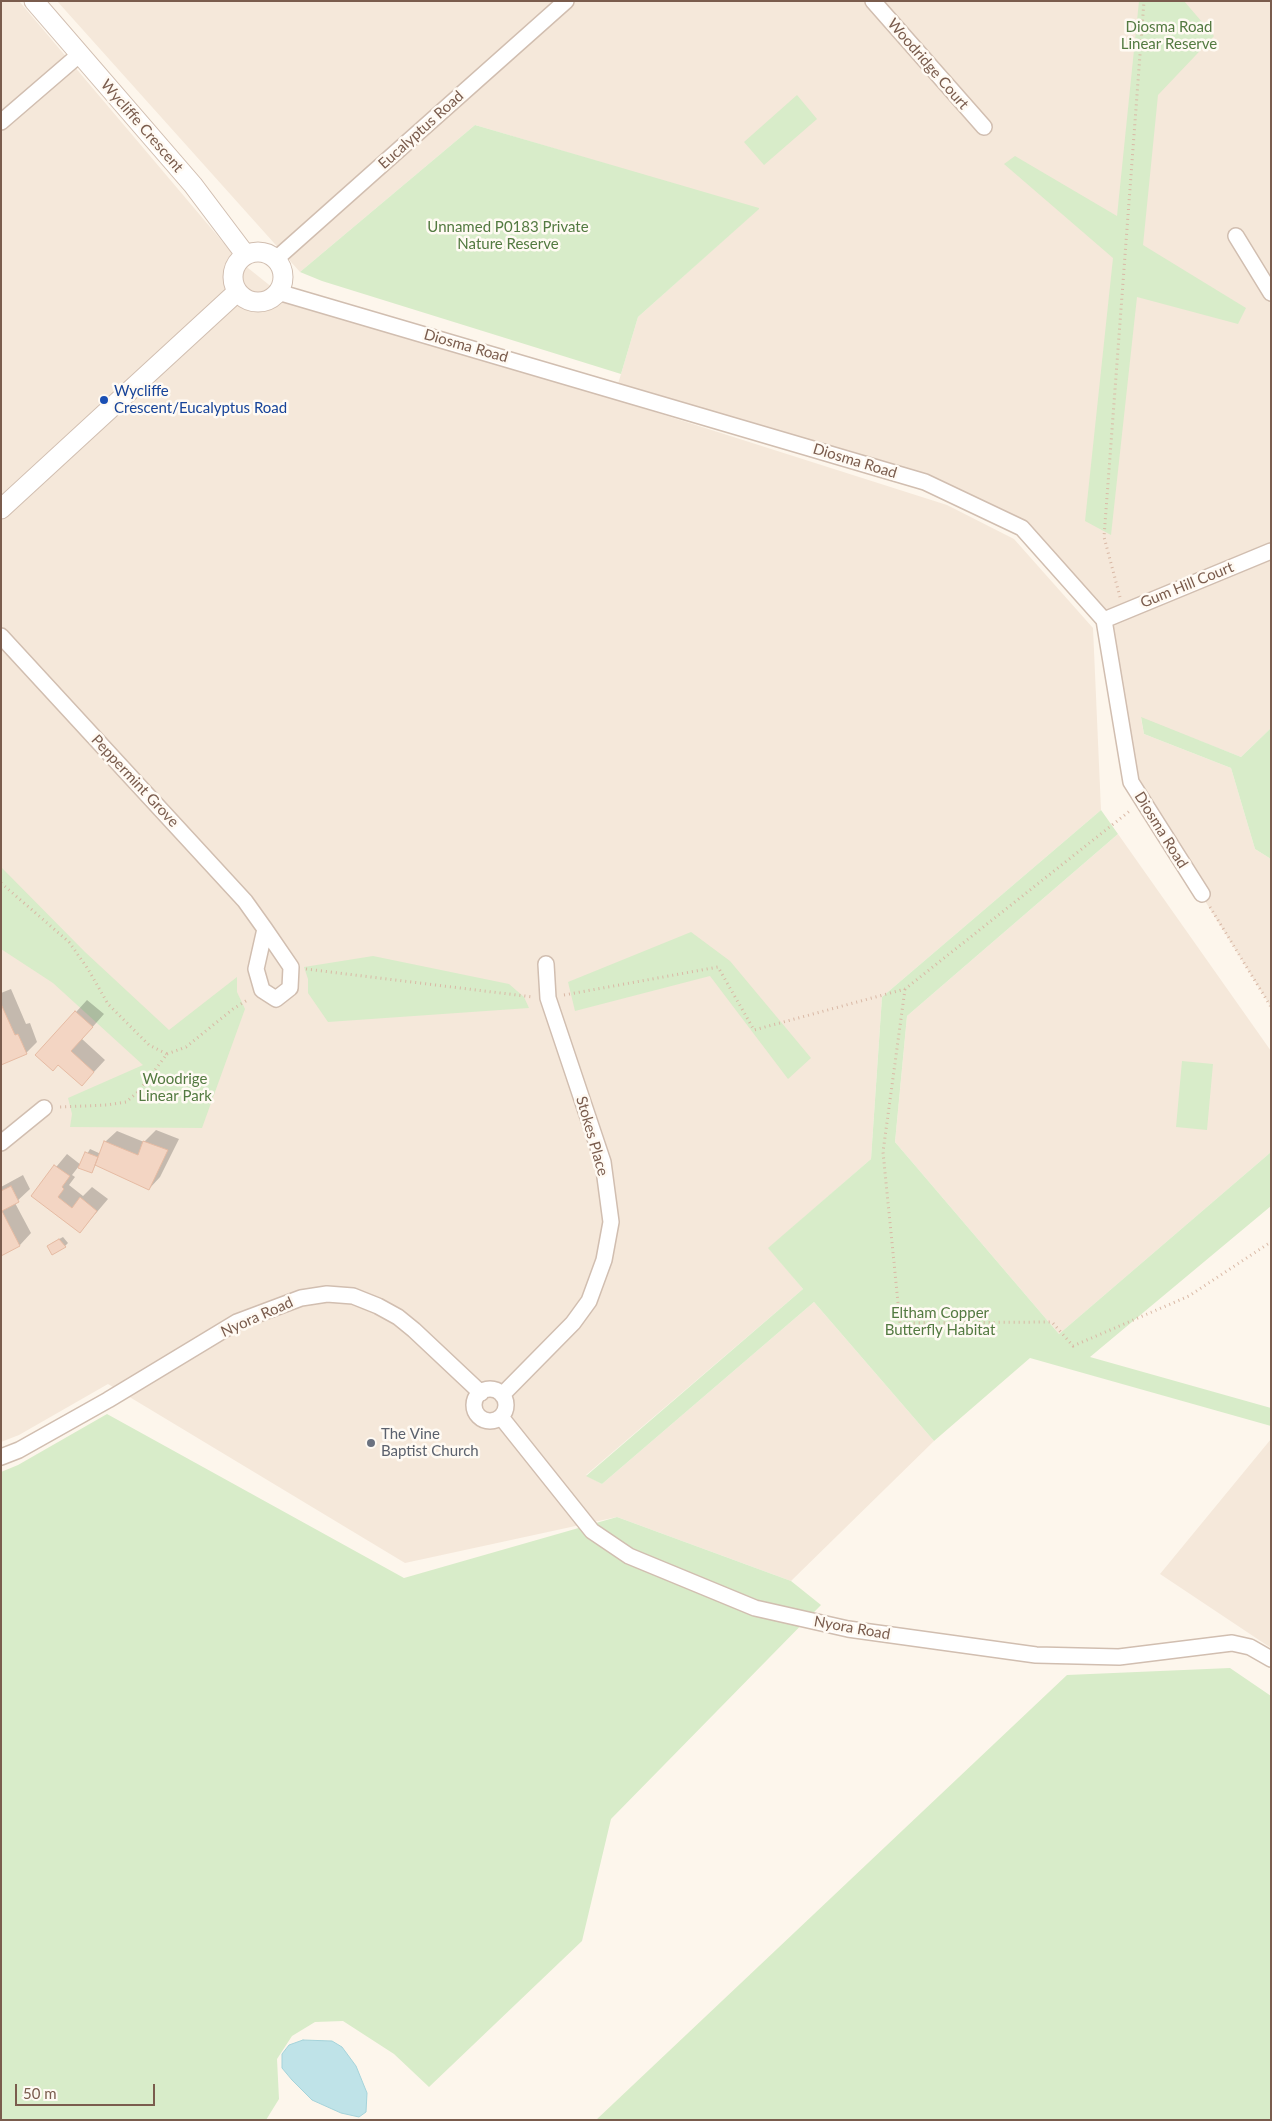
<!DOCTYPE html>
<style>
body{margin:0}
#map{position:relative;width:1272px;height:2121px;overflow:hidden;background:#fdf6ec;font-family:Lato,sans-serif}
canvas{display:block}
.frame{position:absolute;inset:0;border:2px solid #7a5c4d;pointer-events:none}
.scale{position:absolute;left:15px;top:2084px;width:140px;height:22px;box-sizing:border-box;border:2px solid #7a5c4d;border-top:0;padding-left:6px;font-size:15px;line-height:18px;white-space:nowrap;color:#7a5c4d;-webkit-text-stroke:4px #fffaf3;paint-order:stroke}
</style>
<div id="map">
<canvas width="1272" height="2121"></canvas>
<div class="frame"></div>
<div class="scale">50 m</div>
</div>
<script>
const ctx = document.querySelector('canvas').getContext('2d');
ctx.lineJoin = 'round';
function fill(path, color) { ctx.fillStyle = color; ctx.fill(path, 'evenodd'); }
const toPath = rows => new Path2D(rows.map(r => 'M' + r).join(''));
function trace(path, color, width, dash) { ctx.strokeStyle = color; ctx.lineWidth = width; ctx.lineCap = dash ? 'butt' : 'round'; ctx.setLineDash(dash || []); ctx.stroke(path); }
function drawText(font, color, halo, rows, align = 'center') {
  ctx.font = font + ' Lato,sans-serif'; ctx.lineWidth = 5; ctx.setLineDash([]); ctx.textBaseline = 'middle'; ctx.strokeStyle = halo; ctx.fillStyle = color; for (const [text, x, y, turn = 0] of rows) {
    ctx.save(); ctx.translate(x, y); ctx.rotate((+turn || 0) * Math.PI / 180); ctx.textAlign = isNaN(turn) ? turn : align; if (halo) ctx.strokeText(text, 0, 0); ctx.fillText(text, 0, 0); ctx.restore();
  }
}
fill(toPath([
 [1,1,19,1,238,260,278,292,947,505,1014,539,1093,628,1101,810,882,997,871,1159,769,1248,803,1289,586,1475,602,1484,814,1302,934,1441,791,1581,617,1517,405,1563,108,1384,19,1435,1,1442],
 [57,1,1271,1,1271,728,1241,757,1141,718,1144,734,1231,768,1255,849,1271,859,1271,1007,1131,782,1104,620,1022,528,925,482,618,384,638,317,758,209,475,125,300,272],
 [1118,834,1271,1051,1271,1152,1059,1334,895,1142,907,1016],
 [1271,1439,1271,1648,1160,1574]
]), '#f5e8da');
fill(toPath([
 [1139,1,1184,1,1214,36,1158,95,1143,245,1246,308,1238,324,1137,297,1111,535,1085,521,1113,258,1004,164,1015,156,1117,216],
 [797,95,817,119,764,165,744,142],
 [475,125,759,208,759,209,638,317,621,374,322,281,300,272],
 [1141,717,1241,757,1271,728,1271,859,1255,849,1231,768,1144,734],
 [1101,810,1118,834,907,1016,895,1142,1059,1334,1271,1152,1271,1206,1090,1357,1271,1408,1271,1426,1030,1358,934,1441,814,1302,602,1484,586,1476,803,1289,768,1248,871,1159,882,997],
 [1,867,85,952,169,1030,237,977,237,992,245,1009,202,1128,70,1127,72,1114,68,1098,143,1065,53,983,1,949],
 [691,932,730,961,811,1058,788,1079,710,976,575,1011,568,982],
 [373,956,509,984,524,997,529,1008,328,1022,308,993,308,979,304,967],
 [1182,1061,1213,1064,1207,1130,1176,1127],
 [107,1414,404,1578,617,1517,791,1581,821,1605,611,1819,582,1941,429,2087,394,2054,343,2021,315,2022,292,2036,277,2059,279,2099,266,2120,1,2120,1,1472,18,1465],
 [1230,1668,1271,1696,1271,2120,596,2120,1067,1675]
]), '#d8ecc9');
const water = toPath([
 [303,2040,332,2041,342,2047,356,2066,367,2093,366,2112,359,2117,341,2113,312,2100,292,2080,282,2068,282,2054,289,2045,303,2040]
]);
fill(water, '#bfe3e8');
trace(water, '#a5d3da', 1);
fill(toPath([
 [11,989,26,1024,30,1023,37,1042,26,1053,1,1064,1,993],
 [87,1000,104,1014,82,1039,105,1060,93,1073,37,1055],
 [156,1130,179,1139,160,1177,149,1189,96,1164,92,1172,79,1166,72,1175,75,1177,69,1185,83,1196,92,1187,108,1199,80,1232,32,1196,67,1154,81,1165,90,1149,101,1154,105,1142,117,1131,144,1142],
 [23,1175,30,1189,15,1203,31,1233,20,1245,1,1254,1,1187],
 [63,1237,68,1243,65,1246,52,1243]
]), '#0003');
const building = toPath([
 [1,1004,15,1035,18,1034,27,1054,1,1065,1,1004],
 [75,1011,93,1027,71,1051,94,1072,82,1086,58,1065,53,1071,35,1055,75,1011],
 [104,1141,138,1155,143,1141,168,1150,149,1190,95,1165,104,1141],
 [85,1152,98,1157,92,1173,78,1168,85,1152],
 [54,1165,70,1176,62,1187,64,1189,58,1197,72,1208,80,1197,97,1211,80,1233,31,1196,54,1165],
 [11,1186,19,1202,2,1211,20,1246,1,1256,1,1191,11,1186],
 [59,1239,66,1247,52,1255,47,1246,59,1239]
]);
fill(building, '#f3d5c3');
trace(building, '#e6bba3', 1);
const minor = toPath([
 [873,1,984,127],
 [1,122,80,54],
 [1236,236,1271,293],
 [276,259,566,1],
 [278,292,925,482,1022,528,1104,620,1131,782,1202,894],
 [1104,620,1271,551],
 [1,636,245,901,265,929,291,967,290,988,276,999,262,990,256,969,265,929],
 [1,1143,44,1108],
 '474 1405a16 16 0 1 1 32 0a16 16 0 1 1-32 0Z',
 [502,1395,573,1323,589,1301,604,1260,611,1222,603,1162,548,998,546,964],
 [501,1417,592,1531,629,1556,755,1608,848,1629,1036,1655,1119,1657,1232,1643,1250,1647,1271,1659],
 [1,1457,19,1450,108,1400,237,1322,301,1298,327,1294,353,1296,378,1306,398,1317,414,1330,481,1393]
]);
const tertiary = toPath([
 [34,1,193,185,245,254],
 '233 277a25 25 0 1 1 50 0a25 25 0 1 1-50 0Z',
 [1,509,237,292]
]);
trace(minor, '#d1beb0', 18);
trace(tertiary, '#d1beb0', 21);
trace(toPath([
 [1120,597,1104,537,1144,1],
 [1,883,69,942,88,969,108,1004,149,1045,167,1054,139,1091,126,1102,107,1105,60,1107],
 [1210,907,1271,1007],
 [306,969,533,997],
 [905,989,883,1152,900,1323,1052,1322,1073,1346,1189,1296,1271,1242],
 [564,995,718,967,754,1030,905,989,1131,810],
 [167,1054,186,1047,233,1009,249,999]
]), '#d9b8a5', 3, [1, 4]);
trace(minor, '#fff', 15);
trace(tertiary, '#fff', 19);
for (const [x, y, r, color] of [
 [104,400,5,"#1a4fb4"],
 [371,1443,5,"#6b7280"]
]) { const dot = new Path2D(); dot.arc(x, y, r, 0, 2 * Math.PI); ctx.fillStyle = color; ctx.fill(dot); trace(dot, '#fffaf3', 2); }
drawText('15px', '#537a41', '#fffaf3', [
 ["Diosma Road",1169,27],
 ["Linear Reserve",1169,44],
 ["Unnamed P0183 Private",508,227],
 ["Nature Reserve",508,244],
 ["Woodrige",175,1079],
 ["Linear Park",175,1096],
 ["Eltham Copper",940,1313],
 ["Butterfly Habitat",940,1330]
]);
drawText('15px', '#7a5c4d', '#fffaf3', [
 ["Woodridge Court",928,64,49],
 ["Wycliffe Crescent",142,126,49],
 ["Eucalyptus Road",421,130,-42],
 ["Diosma Road",466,346,16],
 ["Diosma Road",855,461,17],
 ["Gum Hill Court",1187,585,-22],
 ["Peppermint Grove",135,781,47],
 ["Diosma Road",1161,830,58],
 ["Stokes Place",592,1136,74],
 ["Nyora Road",257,1317,-24],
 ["Nyora Road",852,1628,10]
]);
drawText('15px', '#164399', '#fffaf3', [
 ["Wycliffe",114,391],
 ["Crescent/Eucalyptus Road",114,408]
], 'left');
drawText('15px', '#5b616d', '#fffaf3', [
 ["The Vine",381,1434],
 ["Baptist Church",381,1451]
], 'left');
</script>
